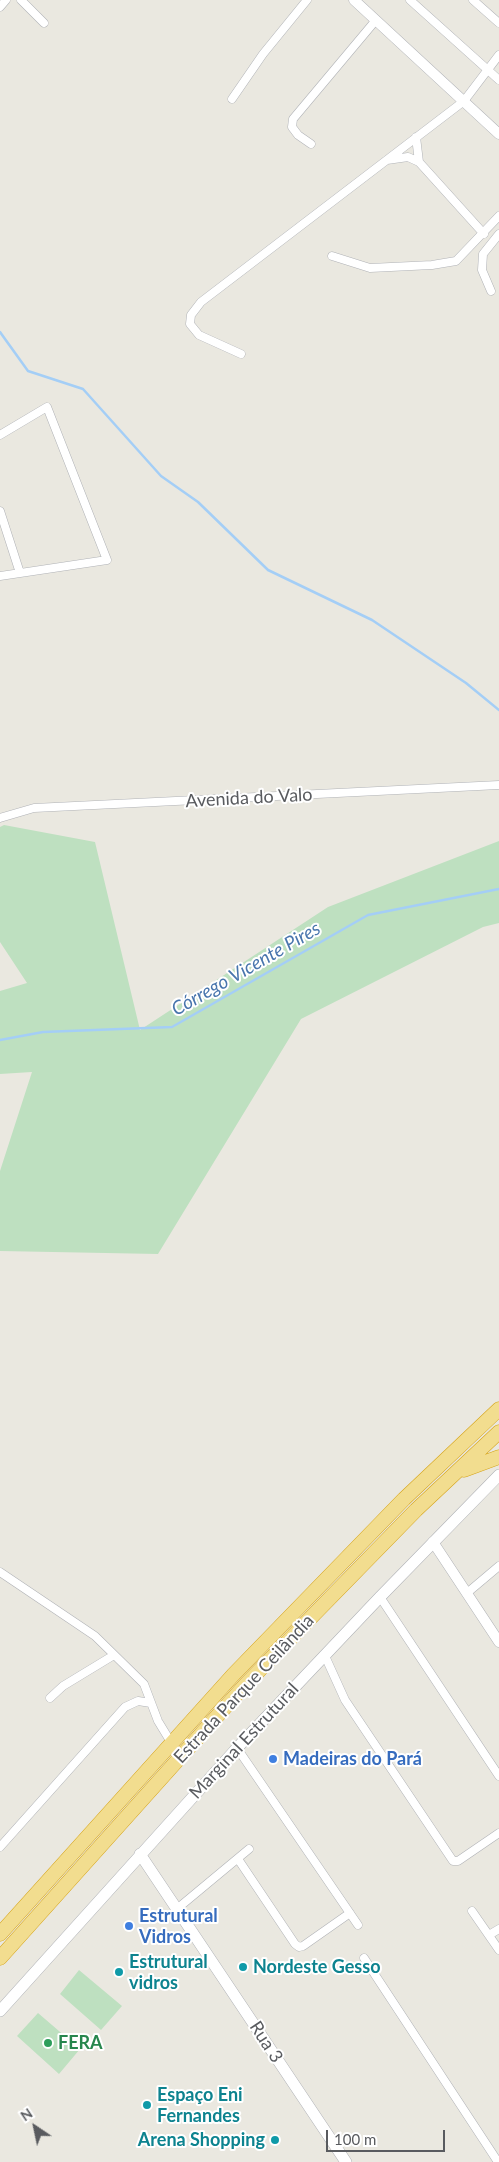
<!DOCTYPE html>
<meta charset="utf-8">
<style>
body{margin:0}
#map{position:relative;width:499px;height:2162px;overflow:hidden;background:#eae8e0;font-family:Lato,sans-serif}
canvas{display:block}
.north{position:absolute;left:10px;top:2102px;width:50px;height:50px;-webkit-text-stroke:4px #fff;paint-order:stroke;rotate:326deg;font-size:14px;font-weight:700;line-height:20px;text-align:center;color:#595b5f}
.north::after{content:'';display:block;margin:auto;width:18px;height:22px;background:#595b5f;clip-path:polygon(50% 0,100% 100%,50% 72%,0 100%)}
.scale{position:absolute;left:326px;top:2130px;width:119px;height:22px;box-sizing:border-box;border:2px solid #595b5f;border-top:0;padding-left:6px;font-size:15px;line-height:18px;white-space:nowrap;color:#595b5f;-webkit-text-stroke:4px #fff;paint-order:stroke}
</style>
<div id="map">
<canvas width="499" height="2162"></canvas>
<div class="north">N</div>
<div class="scale">100 m</div>
</div>
<script>
const ctx = document.querySelector('canvas').getContext('2d');
ctx.lineJoin = 'round';
function fill(path, color) { ctx.fillStyle = color; ctx.fill(path, 'evenodd'); }
const toPath = rows => new Path2D(rows.map(r => 'M' + r).join(''));
function trace(path, color, width, dash) { ctx.strokeStyle = color; ctx.lineWidth = width; ctx.lineCap = dash ? 'butt' : 'round'; ctx.setLineDash(dash || []); ctx.stroke(path); }
function drawText(font, color, halo, rows, align = 'center') {
  ctx.font = font + ' Lato,sans-serif'; ctx.lineWidth = 4; ctx.setLineDash([]); ctx.textBaseline = 'middle'; ctx.strokeStyle = halo; ctx.fillStyle = color; for (const [text, x, y, turn = 0] of rows) {
    ctx.save(); ctx.translate(x, y); ctx.rotate((+turn || 0) * Math.PI / 180); ctx.textAlign = isNaN(turn) ? turn : align; if (halo) ctx.strokeText(text, 0, 0); ctx.fillText(text, 0, 0); ctx.restore();
  }
}
fill(toPath([
 [4,825,95,842,140,1030,328,907,499,841,499,923,483,927,301,1019,158,1254,0,1251,0,1171,32,1072,0,1074,0,991,27,983,0,942,0,827],
 [79,1970,122,2006,101,2030,60,1994],
 [38,2013,80,2049,59,2074,17,2036]
]), '#bee0c0');
trace(toPath([
 [0,332,28,371,83,389,161,476,198,502,268,570,372,620,466,683,499,710],
 [0,1040,43,1032,172,1027,368,915,499,889]
]), '#a4cef6', 2.5);
const minor = toPath([
 [21,0,44,23],
 [410,0,499,80],
 [473,0,499,23],
 [0,7,6,0],
 [232,99,263,54,307,0],
 [416,137,419,162,484,234],
 [311,144,298,135,292,127,293,119,376,20],
 [387,160,408,157,419,162],
 [332,256,370,268,432,265,456,261,499,216],
 [491,291,482,270,483,254,499,234],
 [241,354,199,335,190,324,191,315,201,302,464,101,499,55],
 [0,435,47,407,107,560,0,576],
 [0,511,20,573],
 [0,818,34,808,499,785],
 [0,1572,95,1636,144,1684,158,1721,172,1744],
 [467,1593,499,1566],
 [380,1597,499,1776],
 [325,1656,345,1700,453,1861,458,1861,499,1833],
 [50,1698,63,1686,114,1655],
 [237,1748,358,1925],
 [0,1847,125,1707,138,1701,151,1703],
 [238,1859,295,1944,299,1947,303,1946,350,1913],
 [178,1908,249,1849],
 [472,1911,499,1950],
 [489,1935,499,1929],
 [364,1958,498,2162]
]);
const tertiary = toPath([
 [354,0,499,134],
 [433,1542,499,1642]
]);
const secondary = toPath([
 [140,1854,346,2162],
 [0,2011,237,1748,380,1597,499,1475]
]);
const motorway = toPath([
 [464,1470,499,1457],
 [0,1934,233,1675,404,1499,499,1409],
 [0,1958,245,1685,416,1510,499,1432]
]);
trace(minor, '#b0b2b6', 9);
trace(tertiary, '#b0b2b6', 11);
trace(secondary, '#b0b2b6', 12);
trace(motorway, '#d5a215', 15);
trace(minor, '#fff', 8);
trace(tertiary, '#fff', 10);
trace(secondary, '#fff', 11);
trace(motorway, '#f2dd8f', 14);
for (const [x, y, r, color] of [
 [273,1759,5,"#3f7fe0"],
 [129,1926,5,"#3f7fe0"],
 [243,1967,5,"#0f9aa8"],
 [119,1972,5,"#0f9aa8"],
 [48,2043,5,"#2e9e5b"],
 [147,2105,5,"#0f9aa8"],
 [275,2140,5,"#0f9aa8"]
]) { const dot = new Path2D(); dot.arc(x, y, r, 0, 2 * Math.PI); ctx.fillStyle = color; ctx.fill(dot); trace(dot, '#fff', 2); }
drawText('18px', '#595b5f', '#fff', [
 ["Avenida do Valo",249,798,-3],
 ["Estrada Parque Ceilândia",244,1689,-47],
 ["Marginal Estrutural",244,1741,-47],
 ["Rua 3",266,2042,57]
]);
drawText('bold 18px', '#366cbe', '#fff', [
 ["Madeiras do Pará",283,1759],
 ["Estrutural",139,1916],
 ["Vidros",139,1937]
], 'left');
drawText('bold 18px', '#0d838f', '#fff', [
 ["Estrutural",129,1962],
 ["vidros",129,1983],
 ["Nordeste Gesso",253,1967],
 ["Espaço Eni",157,2095],
 ["Fernandes",157,2116],
 ["Arena Shopping",265,2140,"right"]
], 'left');
drawText('bold 18px', '#27864d', '#fff', [
 ["FERA",58,2043]
], 'left');
drawText('italic 19px', '#4875ad', '#fff', [
 ["Córrego Vicente Pires",246,969,-30]
]);
</script>
